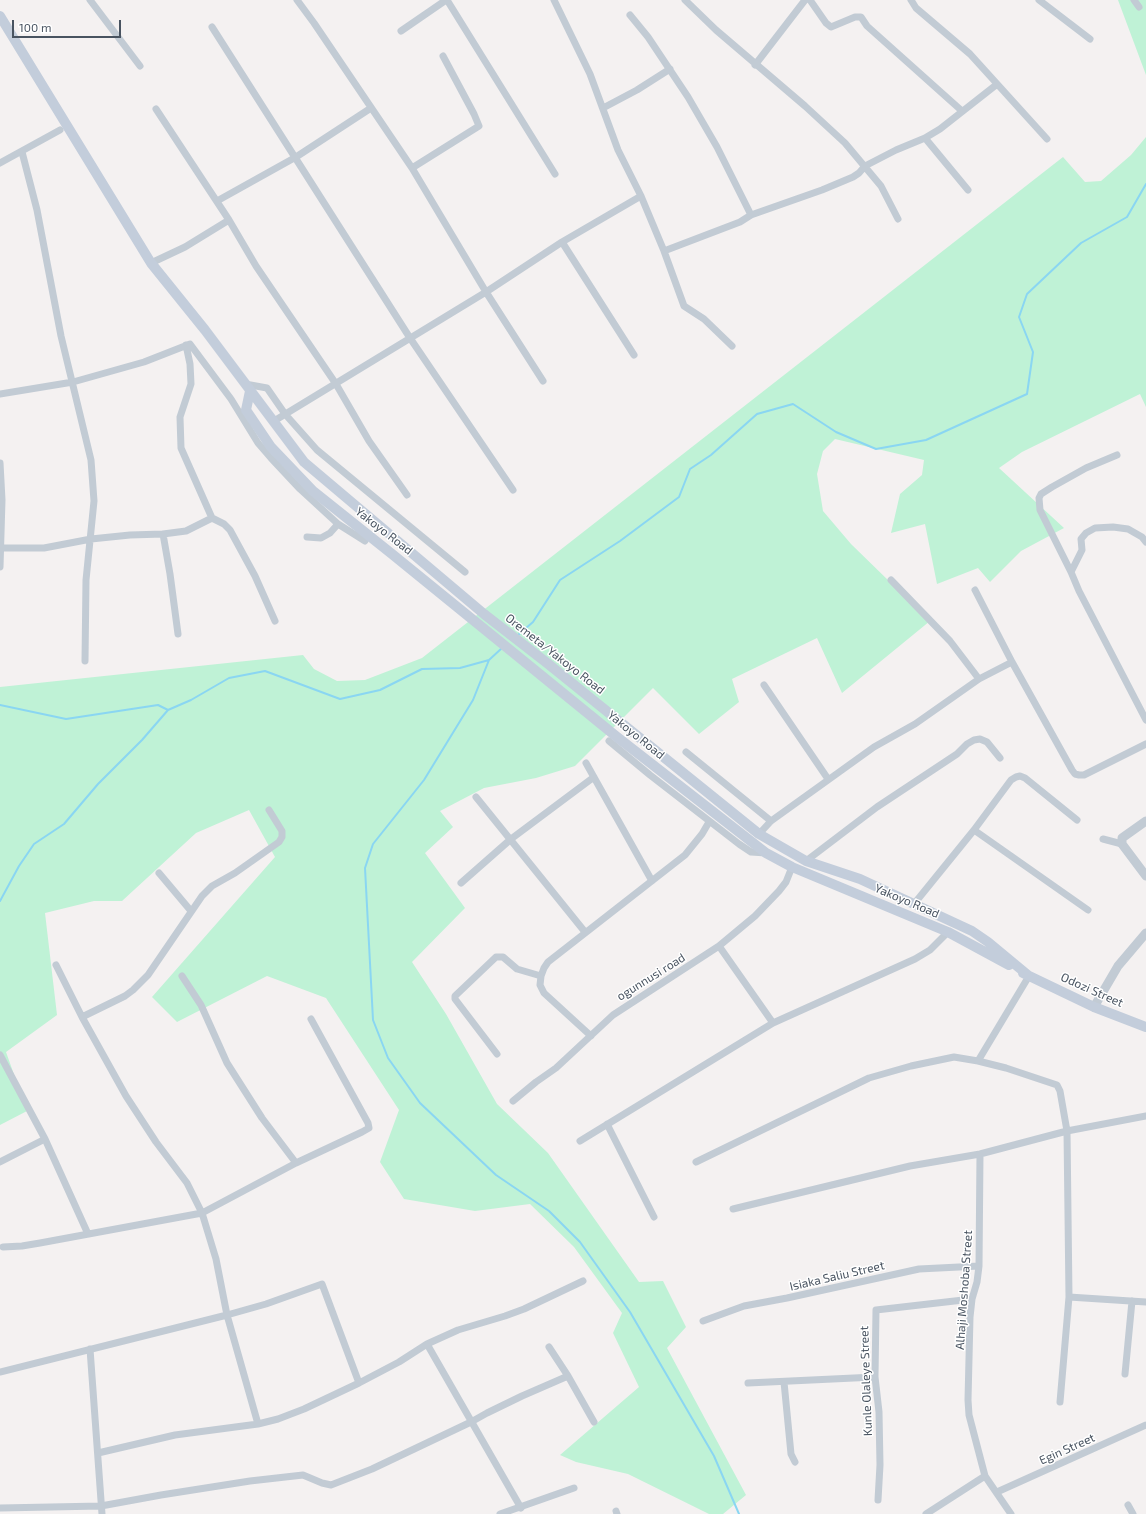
<!DOCTYPE html>
<style>
body{margin:0}
#map{position:relative;width:1146px;height:1514px;overflow:hidden;background:#f4f1f1;font-family:"Exo 2",sans-serif}
canvas{display:block}
.scale{position:absolute;left:12px;top:20px;width:109px;height:18px;box-sizing:border-box;border:2px solid #485360;border-top:0;padding-left:5px;font-size:12px;line-height:14px;white-space:nowrap;color:#485360;-webkit-text-stroke:3px #fff;paint-order:stroke}
</style>
<div id="map">
<canvas width="1146" height="1514"></canvas>
<div class="scale">100 m</div>
</div>
<script>
const ctx = document.querySelector('canvas').getContext('2d');
ctx.lineJoin = 'round';
function fill(path, color) { ctx.fillStyle = color; ctx.fill(path, 'evenodd'); }
const toPath = rows => new Path2D(rows.map(r => 'M' + r).join(''));
function trace(path, color, width, dash) { ctx.strokeStyle = color; ctx.lineWidth = width; ctx.lineCap = dash ? 'butt' : 'round'; ctx.setLineDash(dash || []); ctx.stroke(path); }
function drawText(font, color, halo, rows, align = 'center') {
  ctx.font = font + ' "Exo 2",sans-serif'; ctx.lineWidth = 3; ctx.setLineDash([]); ctx.textBaseline = 'middle'; ctx.strokeStyle = halo; ctx.fillStyle = color; for (const [text, x, y, turn = 0] of rows) {
    ctx.save(); ctx.translate(x, y); ctx.rotate((+turn || 0) * Math.PI / 180); ctx.textAlign = isNaN(turn) ? turn : align; if (halo) ctx.strokeText(text, 0, 0); ctx.fillText(text, 0, 0); ctx.restore();
  }
}
fill(toPath([
 [1118,0,1146,0,1146,75],
 [1146,137,1146,407,1140,394,1022,452,999,468,1064,528,1021,551,990,582,978,568,937,584,925,524,891,533,900,494,922,475,924,460,835,439,823,451,817,474,823,511,851,544,930,621,842,693,817,638,732,679,739,702,699,734,653,688,575,766,536,778,484,788,440,811,453,827,425,853,465,908,412,962,446,1014,497,1104,548,1153,639,1282,663,1281,686,1327,667,1348,746,1495,723,1514,709,1514,628,1474,576,1462,560,1455,639,1387,613,1333,622,1313,574,1247,530,1204,475,1211,404,1199,380,1162,399,1110,326,998,267,976,177,1022,152,997,275,857,249,810,196,833,122,901,94,901,45,913,57,1015,6,1052,27,1111,0,1125,0,687,303,655,314,669,337,681,365,680,422,658,1063,157,1085,182,1101,181,1131,155]
]), '#bff2d6');
trace(toPath([
 [518,635,533,622,560,580,620,541,679,497,690,469,711,455,757,414,793,404,836,432,876,449,926,440,1027,394,1033,352,1019,317,1027,294,1081,243,1127,217,1146,184],
 [489,660,473,700,424,780,373,844,365,868,373,1020,388,1058,420,1103,496,1175,549,1211,580,1242,630,1312,714,1456,739,1514],
 [0,705,66,719,158,705,168,710,191,700,229,678,265,671,340,699,380,690,422,669,460,668,489,660,502,648],
 [0,901,19,866,34,844,64,824,98,784,142,740,168,710]
]), '#8ad6f2', 2);
trace(toPath([
 [90,0,140,66],
 [297,0,314,23,412,168,486,292,543,381],
 [447,0,555,174],
 [554,0,590,74,618,150,641,196,664,251,684,306,704,319,732,346],
 [685,0,716,30,805,106,845,143,881,186,898,219],
 [810,0,826,23,831,27,855,17,861,17,867,26,962,111],
 [911,0,916,8,970,54,1047,139],
 [1039,0,1090,39],
 [1134,0,1139,7],
 [630,15,648,37,688,97,717,147,751,215],
 [212,27,410,338,513,490],
 [401,31,446,0],
 [755,65,805,0],
 [603,108,637,90,670,69],
 [156,109,229,220,256,266,336,384,369,441,407,495],
 [925,138,968,190],
 [22,152,37,210,61,336,91,460,94,501,86,580,85,661],
 [0,163,60,130],
 [412,168,479,126,474,114,443,56],
 [217,201,296,157,371,108],
 [562,242,634,355],
 [664,251,740,222,751,215,822,190,853,177,859,173,865,166,896,150,925,138,940,129,996,85],
 [151,263,185,247,229,220],
 [186,345,190,364,191,384,180,417,181,448,212,518,224,524,230,530,255,576,275,621],
 [245,384,267,388,285,414,317,450,465,572],
 [0,394,73,382,144,362,190,344,231,399,258,443,271,458,300,489,338,524,365,541],
 [274,421,486,292,562,242,641,196],
 [0,463,2,500,0,567],
 [163,534,170,574,178,634],
 [307,537,321,538,330,533,338,524],
 [1146,542,1142,537,1128,529,1113,527,1095,528,1086,533,1081,539,1082,550,1071,572,1079,591,1146,720],
 [0,548,44,548,91,539,130,535,163,534,186,531,212,518],
 [1071,572,1040,510,1039,498,1041,494,1052,487,1086,468,1117,455],
 [891,580,950,641,979,679],
 [975,590,1012,662,1072,770,1075,774,1079,775,1084,775,1146,744],
 [764,685,828,779],
 [609,741,650,775,739,844,751,852,766,853],
 [686,752,771,821],
 [586,763,652,881],
 [476,797,585,932],
 [974,830,1088,910],
 [759,834,771,821,874,747,915,724,979,679,1012,662],
 [1103,839,1122,844],
 [806,861,877,807,957,754,967,744,974,740,980,739,987,742,1000,758],
 [159,873,191,911],
 [461,883,511,839,594,777],
 [914,904,974,830,1011,780,1016,777,1020,776,1025,778,1077,820],
 [719,946,773,1023],
 [56,965,82,1017,126,1096,156,1142,187,1183,202,1213,216,1259,227,1315,258,1424],
 [182,976,201,1005,227,1063,262,1118,296,1163],
 [82,1017,125,996,133,990,148,975,202,896,212,886,235,873,279,842,282,837,282,831,269,810],
 [591,1036,544,993,540,985,541,976,544,968,548,962,685,855,702,834,709,822],
 [497,1054,455,999,455,996,496,957,503,957,517,969,541,976],
 [0,1055,45,1139,88,1234],
 [978,1061,1029,976],
 [513,1101,536,1082,556,1068,613,1015,719,946,755,916,779,891,786,882,792,867],
 [607,1124,654,1217],
 [580,1141,773,1023,915,959,930,950,948,932],
 [980,1154,979,1266,977,1282,972,1299,970,1317,968,1400,969,1415,985,1476,1011,1514],
 [0,1162,45,1139],
 [696,1162,869,1078,911,1066,954,1057,978,1061,1006,1068,1057,1085,1060,1091,1067,1131,1069,1297,1060,1402],
 [733,1209,910,1166,980,1154,1067,1131,1146,1116],
 [3,1247,22,1246,40,1243,202,1213,296,1163,362,1132,369,1128,368,1123,311,1019],
 [1069,1297,1146,1302],
 [703,1321,744,1306,787,1298,919,1269,979,1266],
 [427,1344,521,1508],
 [90,1349,102,1514],
 [0,1372,227,1315,266,1304,322,1284,359,1383],
 [1125,1374,1132,1301],
 [568,1376,594,1422],
 [784,1382,791,1454,795,1462],
 [748,1383,875,1377],
 [98,1453,175,1435,258,1424,278,1419,304,1409,359,1383,399,1362,427,1344,458,1330,505,1316,524,1309,583,1281],
 [997,1492,1146,1425],
 [878,1500,880,1465,879,1412,875,1377,876,1310,972,1299],
 [1128,1505,1133,1514],
 [0,1508,101,1506,161,1495,250,1481,303,1475,322,1483,331,1485,372,1469,471,1422,487,1413,522,1396,568,1376,549,1347],
 [616,1511,617,1514],
 [500,1514,574,1488],
 [926,1514,985,1476]
]), '#c2cbd4', 7);
trace(toPath([
 [1146,821,1122,838,1122,844,1146,876],
 [1094,1007,1118,966,1146,933]
]), '#c2cbd4', 9);
trace(toPath([
 [0,16,151,263,205,330,304,462,484,614,547,663,759,834,806,861,860,879,972,931,988,942,1029,976],
 [250,391,246,410,271,447,313,491,392,554,617,737,766,853,792,867,948,932,1009,965],
 [1023,973,1094,1007,1146,1027]
]), '#c3cddb', 10);
drawText('12px', '#485360', '#fff', [
 ["Yakoyo Road",384,531,38],
 ["Oremeta/Yakoyo Road",555,654,38],
 ["Yakoyo Road",636,735,39],
 ["Yakoyo Road",907,901,23],
 ["ogunnusi road",651,977,-32],
 ["Odozi Street",1092,990,24],
 ["Isiaka Saliu Street",837,1276,-13],
 ["Alhaji Moshoba Street",964,1290,-86],
 ["Kunle Olaleye Street",866,1381,-92],
 ["Egin Street",1067,1449,-24]
]);
</script>
